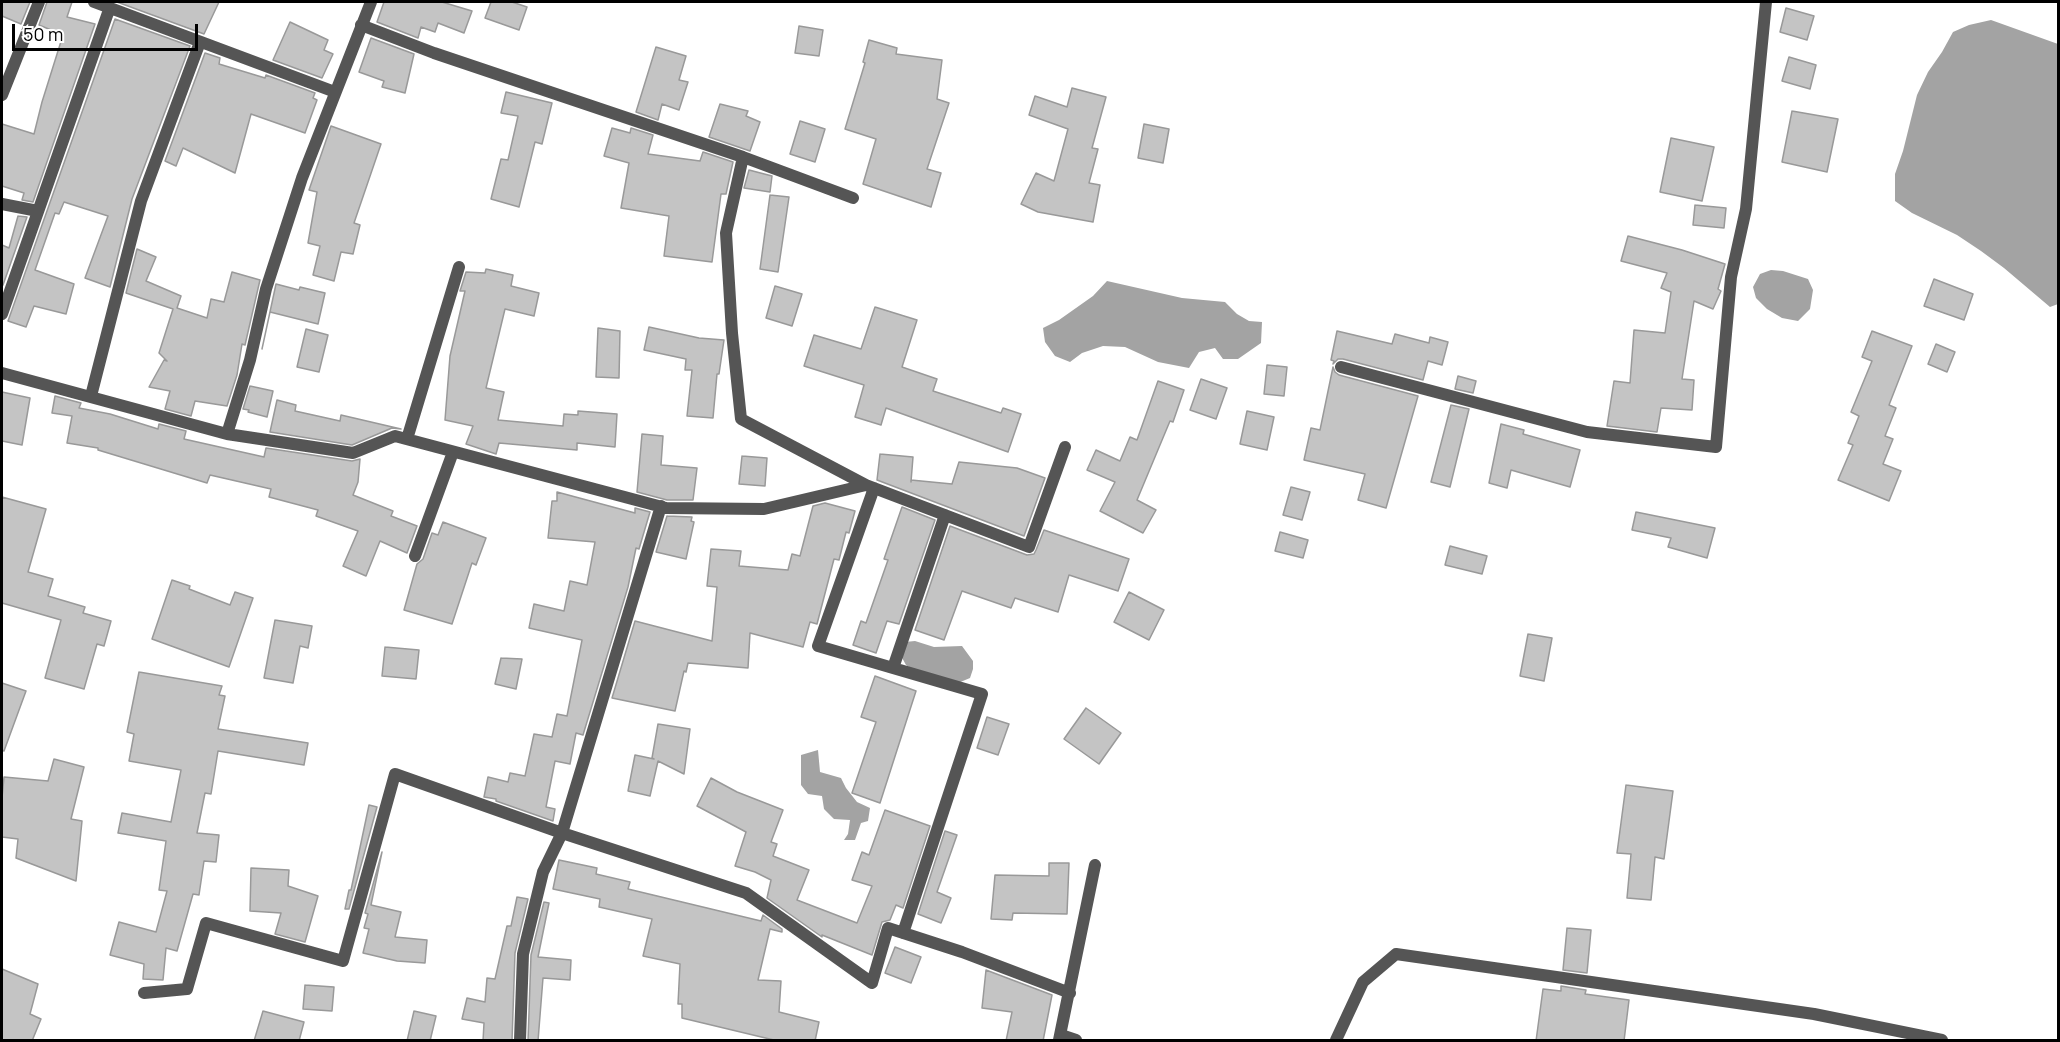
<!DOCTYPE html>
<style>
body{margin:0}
#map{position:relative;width:2060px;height:1042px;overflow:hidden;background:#fff;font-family:Manrope,sans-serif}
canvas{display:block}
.frame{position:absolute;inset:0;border:3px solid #000;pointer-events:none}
.scale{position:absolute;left:12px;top:24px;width:186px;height:27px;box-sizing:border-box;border:3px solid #000;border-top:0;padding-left:8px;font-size:18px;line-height:21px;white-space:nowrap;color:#000;-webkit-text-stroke:4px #fff;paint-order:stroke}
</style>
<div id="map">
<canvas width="2060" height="1042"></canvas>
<div class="frame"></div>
<div class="scale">50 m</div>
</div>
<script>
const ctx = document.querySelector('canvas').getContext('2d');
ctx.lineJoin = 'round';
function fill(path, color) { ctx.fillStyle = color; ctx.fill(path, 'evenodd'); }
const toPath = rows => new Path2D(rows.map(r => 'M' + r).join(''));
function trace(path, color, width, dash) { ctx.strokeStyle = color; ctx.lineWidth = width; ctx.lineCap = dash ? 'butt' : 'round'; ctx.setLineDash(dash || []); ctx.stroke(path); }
fill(toPath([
 [1991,20,2058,44,2058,304,2050,307,2004,268,1981,251,1957,235,1912,213,1895,201,1895,174,1903,151,1917,95,1928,72,1942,52,1953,32,1969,25],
 [1771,270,1783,271,1808,279,1813,290,1810,309,1798,321,1782,318,1767,309,1756,298,1753,287,1760,274],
 [1107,281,1182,298,1225,302,1237,314,1249,321,1262,322,1261,343,1238,359,1223,359,1215,348,1199,352,1189,368,1158,362,1125,347,1103,346,1082,353,1070,362,1055,356,1045,342,1043,328,1059,320,1093,296],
 [915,641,934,647,962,646,973,661,973,669,970,678,958,683,913,670,906,665,900,654,905,642],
 [818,750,820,772,841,778,846,788,857,802,870,808,868,821,861,823,855,840,844,840,848,834,850,820,834,819,824,809,822,796,808,794,801,785,801,755]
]), '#a3a3a3');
const building = toPath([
 [2,2,30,2,21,24,2,16,2,2],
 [47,2,72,2,67,17,95,24,33,202,22,200,24,193,2,186,2,124,34,134,42,102,63,35,39,25,47,2],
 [117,2,219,2,204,34,117,2],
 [384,2,442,2,472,11,464,33,438,23,435,32,421,27,418,38,377,22,384,2],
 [491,2,512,2,527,7,519,30,485,18,491,2],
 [1786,8,1814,16,1807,40,1780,32,1786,8],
 [115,19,190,46,132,199,110,287,85,278,108,216,64,202,59,214,55,213,35,270,74,284,66,314,34,306,26,327,8,321,115,19],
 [290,22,328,40,324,50,333,54,322,78,273,60,290,22],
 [799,26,823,30,819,56,795,53,799,26],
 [371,38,414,54,405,93,382,87,384,81,359,72,371,38],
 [869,40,897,48,896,54,942,60,937,99,949,103,927,169,941,173,931,207,863,184,876,139,845,129,865,63,863,62,869,40],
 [656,47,686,56,679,80,688,82,679,110,662,104,658,120,636,112,656,47],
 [205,53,220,58,219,64,265,78,266,75,315,93,313,98,317,100,305,133,251,114,235,173,183,148,176,166,165,161,205,53],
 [1789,57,1816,65,1810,89,1782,81,1789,57],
 [1072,88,1106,97,1092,148,1098,149,1089,183,1100,185,1093,222,1038,212,1021,204,1036,173,1054,181,1068,129,1029,115,1035,96,1067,107,1072,88],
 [506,92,552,103,542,144,535,142,519,207,491,199,501,159,508,160,518,116,501,113,506,92],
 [720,104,748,111,746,116,760,122,750,151,709,137,720,104],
 [1792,111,1838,119,1827,172,1782,162,1792,111],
 [800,121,825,129,815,162,790,154,800,121],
 [1144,124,1169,129,1163,163,1138,158,1144,124],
 [331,126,381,144,354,223,360,225,353,254,341,252,334,281,313,275,320,246,308,243,317,192,309,190,331,126],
 [612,128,630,133,631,128,653,135,648,154,700,161,703,152,733,162,726,194,721,194,712,262,664,256,669,216,621,208,629,163,604,156,612,128],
 [1671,138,1714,147,1702,201,1660,192,1671,138],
 [749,170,772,176,770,192,744,188,749,170],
 [770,195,789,197,778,272,760,269,770,195],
 [1695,205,1726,208,1724,228,1693,225,1695,205],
 [18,216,27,217,3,285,2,284,2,245,9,248,18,216],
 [1628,236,1682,250,1725,264,1718,289,1721,291,1713,309,1694,301,1682,379,1694,380,1692,410,1661,408,1657,432,1607,426,1614,381,1630,383,1634,330,1665,333,1671,292,1661,288,1667,273,1621,261,1628,236],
 [137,249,156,257,146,281,181,296,177,308,207,318,211,299,224,302,232,272,260,280,245,345,242,344,237,375,227,406,195,401,191,416,165,409,170,391,149,387,164,360,167,361,159,353,173,309,126,293,137,249],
 [486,269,513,275,511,286,539,293,534,316,505,309,486,388,504,392,498,420,563,426,564,414,578,415,578,411,617,414,615,447,577,443,577,450,499,443,496,454,466,444,473,426,445,420,450,356,465,291,460,291,466,272,485,273,486,269],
 [1934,279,1973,294,1964,320,1924,306,1934,279],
 [276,284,299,290,300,287,325,293,318,324,270,312,262,349,276,284],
 [775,286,802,294,792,326,766,318,775,286],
 [875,307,917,320,902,367,937,379,933,391,1001,413,1003,408,1021,414,1008,452,886,408,881,425,855,417,864,385,804,366,814,335,861,349,875,307],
 [649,327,699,338,724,340,719,374,717,374,713,418,687,416,692,370,685,370,686,359,644,350,649,327],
 [598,328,620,331,619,378,596,377,598,328],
 [306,329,328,335,319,372,297,367,306,329],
 [1337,331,1392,344,1395,334,1429,343,1430,337,1448,342,1442,365,1428,361,1423,380,1343,359,1338,359,1333,364,1334,361,1331,360,1337,331],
 [1872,331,1912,346,1889,405,1896,408,1885,436,1893,439,1883,464,1901,471,1889,501,1838,480,1853,445,1848,443,1859,416,1851,412,1872,361,1862,357,1872,331],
 [1936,344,1955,352,1947,372,1928,364,1936,344],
 [1267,365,1287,367,1284,396,1264,394,1267,365],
 [1333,367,1335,372,1339,375,1418,396,1386,508,1358,500,1365,474,1304,460,1311,428,1320,430,1333,367],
 [1458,376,1476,381,1473,393,1455,389,1458,376],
 [1201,379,1227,388,1216,419,1190,410,1201,379],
 [1158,381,1184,390,1173,422,1170,421,1137,500,1156,510,1143,533,1100,511,1115,482,1087,470,1096,450,1120,461,1130,437,1137,440,1158,381],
 [250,386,273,391,267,417,248,412,249,410,243,409,250,386],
 [2,392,30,398,22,445,2,441,2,392],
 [55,396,81,403,79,408,110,414,158,429,159,424,186,431,184,439,264,457,266,448,352,461,360,459,358,482,353,495,393,511,391,516,417,526,407,553,380,541,366,576,343,566,358,531,316,516,318,510,269,497,271,489,210,475,207,483,98,450,98,448,67,443,72,416,52,413,55,396],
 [277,400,296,405,295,411,340,421,341,415,401,429,392,428,352,445,270,432,277,400],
 [1451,405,1469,409,1450,487,1431,482,1451,405],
 [1247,411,1274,417,1267,450,1240,444,1247,411],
 [1501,424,1524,430,1523,434,1580,450,1570,487,1511,470,1507,488,1489,483,1501,424],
 [642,434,663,436,661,465,697,468,693,500,667,500,637,492,642,434],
 [880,454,913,457,911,482,911,480,952,484,959,462,1017,468,1045,478,1024,536,877,480,880,454],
 [742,456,767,458,765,486,739,484,742,456],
 [1291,487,1310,492,1302,520,1283,515,1291,487],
 [557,492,635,513,635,508,650,512,639,549,636,548,628,587,583,735,576,733,570,764,555,761,546,807,555,809,553,821,496,801,496,799,484,797,488,777,508,782,510,773,525,776,534,734,552,737,557,714,567,716,582,640,529,628,534,604,564,611,570,581,587,585,595,542,548,538,552,501,557,501,557,492],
 [2,497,46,509,28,572,53,579,48,596,85,607,83,613,111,621,104,646,97,644,84,689,45,678,61,620,2,603,2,497],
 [825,503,855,511,849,533,846,532,839,560,834,559,817,624,810,622,803,647,750,633,748,668,688,663,686,672,684,671,675,711,612,698,635,621,712,641,717,587,707,586,711,549,741,551,739,566,788,570,792,554,800,556,813,506,825,503],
 [902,507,935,520,899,624,887,621,876,653,853,645,861,621,866,623,888,560,884,559,902,507],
 [1636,512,1715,528,1707,558,1668,547,1671,538,1632,530,1636,512],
 [667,516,692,517,691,521,694,522,686,559,656,552,667,516],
 [443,522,486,538,476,565,472,563,452,624,404,610,417,564,423,559,432,533,438,535,443,522],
 [950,526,1027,555,1034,554,1036,550,1044,530,1129,559,1118,591,1069,575,1058,612,1015,598,1011,608,962,591,944,640,915,630,950,526],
 [1280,532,1308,540,1303,558,1275,551,1280,532],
 [1450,546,1487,556,1482,574,1445,565,1450,546],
 [172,580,190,586,189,589,230,605,235,592,253,598,229,667,152,639,172,580],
 [1129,592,1164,610,1149,640,1114,622,1129,592],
 [275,620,312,626,308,648,300,646,293,683,264,678,275,620],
 [1528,634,1552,638,1544,681,1520,676,1528,634],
 [385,647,419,650,416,679,382,676,385,647],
 [501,658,522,659,516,689,495,684,501,658],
 [139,672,222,686,219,695,225,696,218,729,308,743,304,765,218,751,211,794,205,793,197,833,219,835,216,862,204,861,199,895,193,894,177,951,166,948,163,980,143,979,144,964,110,955,119,922,156,932,167,891,159,890,166,841,118,833,122,813,171,822,181,770,129,761,134,734,127,732,139,672],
 [875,676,916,691,880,803,852,793,876,722,861,717,875,676],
 [2,683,26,691,4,751,2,750,2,683],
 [1086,708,1121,733,1099,764,1064,739,1086,708],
 [987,717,1009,724,998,755,977,748,987,717],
 [658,724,690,729,684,774,658,761,650,796,628,791,635,755,654,759,652,758,658,724],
 [54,759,84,767,71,819,82,821,76,881,16,858,18,839,2,837,2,798,4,777,48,781,54,759],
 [711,778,737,792,783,810,771,842,777,844,773,856,809,870,797,900,857,923,872,886,852,880,862,852,869,855,885,810,930,826,903,908,896,905,890,920,882,922,872,955,822,935,822,937,767,898,771,880,755,872,735,866,746,832,697,806,711,778],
 [1626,785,1673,791,1664,859,1655,857,1651,900,1627,898,1631,854,1617,853,1626,785],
 [369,805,377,807,349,909,345,909,349,890,351,890,369,805],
 [945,831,957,835,937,892,951,898,941,923,918,914,945,831],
 [382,852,371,905,401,912,395,937,427,940,425,963,397,961,363,953,369,929,364,928,368,914,365,913,382,852],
 [559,860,597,868,596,874,630,882,628,889,761,921,763,915,782,929,782,932,770,929,758,980,781,981,779,1012,819,1022,815,1041,778,1041,682,1018,682,1004,678,1004,680,964,643,956,652,919,599,907,600,899,553,889,559,860],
 [1049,863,1069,863,1067,914,1013,913,1012,920,991,919,995,875,1049,876,1049,863],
 [251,868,289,870,288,886,318,896,305,942,275,934,281,913,250,911,251,868],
 [517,897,528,899,515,953,512,1041,483,1041,484,1023,462,1019,467,998,485,1002,487,978,495,979,507,926,511,926,517,897],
 [544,902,549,903,538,957,571,960,570,980,543,978,538,1041,528,1041,531,955,544,902],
 [1567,928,1591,930,1587,973,1563,970,1567,928],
 [895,947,921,957,911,983,885,973,895,947],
 [2,969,38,984,30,1014,41,1019,32,1041,2,1041,2,969],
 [986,970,1052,995,1043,1041,1006,1041,1012,1012,982,1008,986,970],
 [305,985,334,987,332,1011,303,1009,305,985],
 [1561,986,1586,990,1585,994,1629,1000,1624,1041,1536,1041,1543,989,1561,991,1561,986],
 [263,1011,304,1022,299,1041,254,1041,263,1011],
 [414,1011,436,1016,430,1041,407,1041,414,1011]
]);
fill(building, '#c4c4c4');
trace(building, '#999', 1.5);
trace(toPath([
 [94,2,335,92],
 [361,25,434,53,743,157,853,198],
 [2,95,39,2],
 [2,204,38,211],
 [2,314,110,7],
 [1341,367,1587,432,1716,447,1731,277,1746,209,1766,2],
 [2,373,227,434,250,360,266,289,302,178,371,2],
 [91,396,141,201,200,42],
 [227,434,353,453,395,436,666,508,764,509,866,485,741,419,732,333,726,233,743,157],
 [407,439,459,267],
 [866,485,1029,547,1065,447],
 [874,488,818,646,893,668],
 [415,556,453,452],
 [903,933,982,694,893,668,945,515],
 [144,993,187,989,206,923,343,961,395,774,562,833,746,893,872,983,888,928,962,952,1070,993],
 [1061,1035,1076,1040],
 [520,1040,523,954,543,872,562,833,661,506],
 [1059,1040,1095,865],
 [1336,1040,1363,982,1396,954,1814,1014,1942,1040]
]), '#555', 12);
</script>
